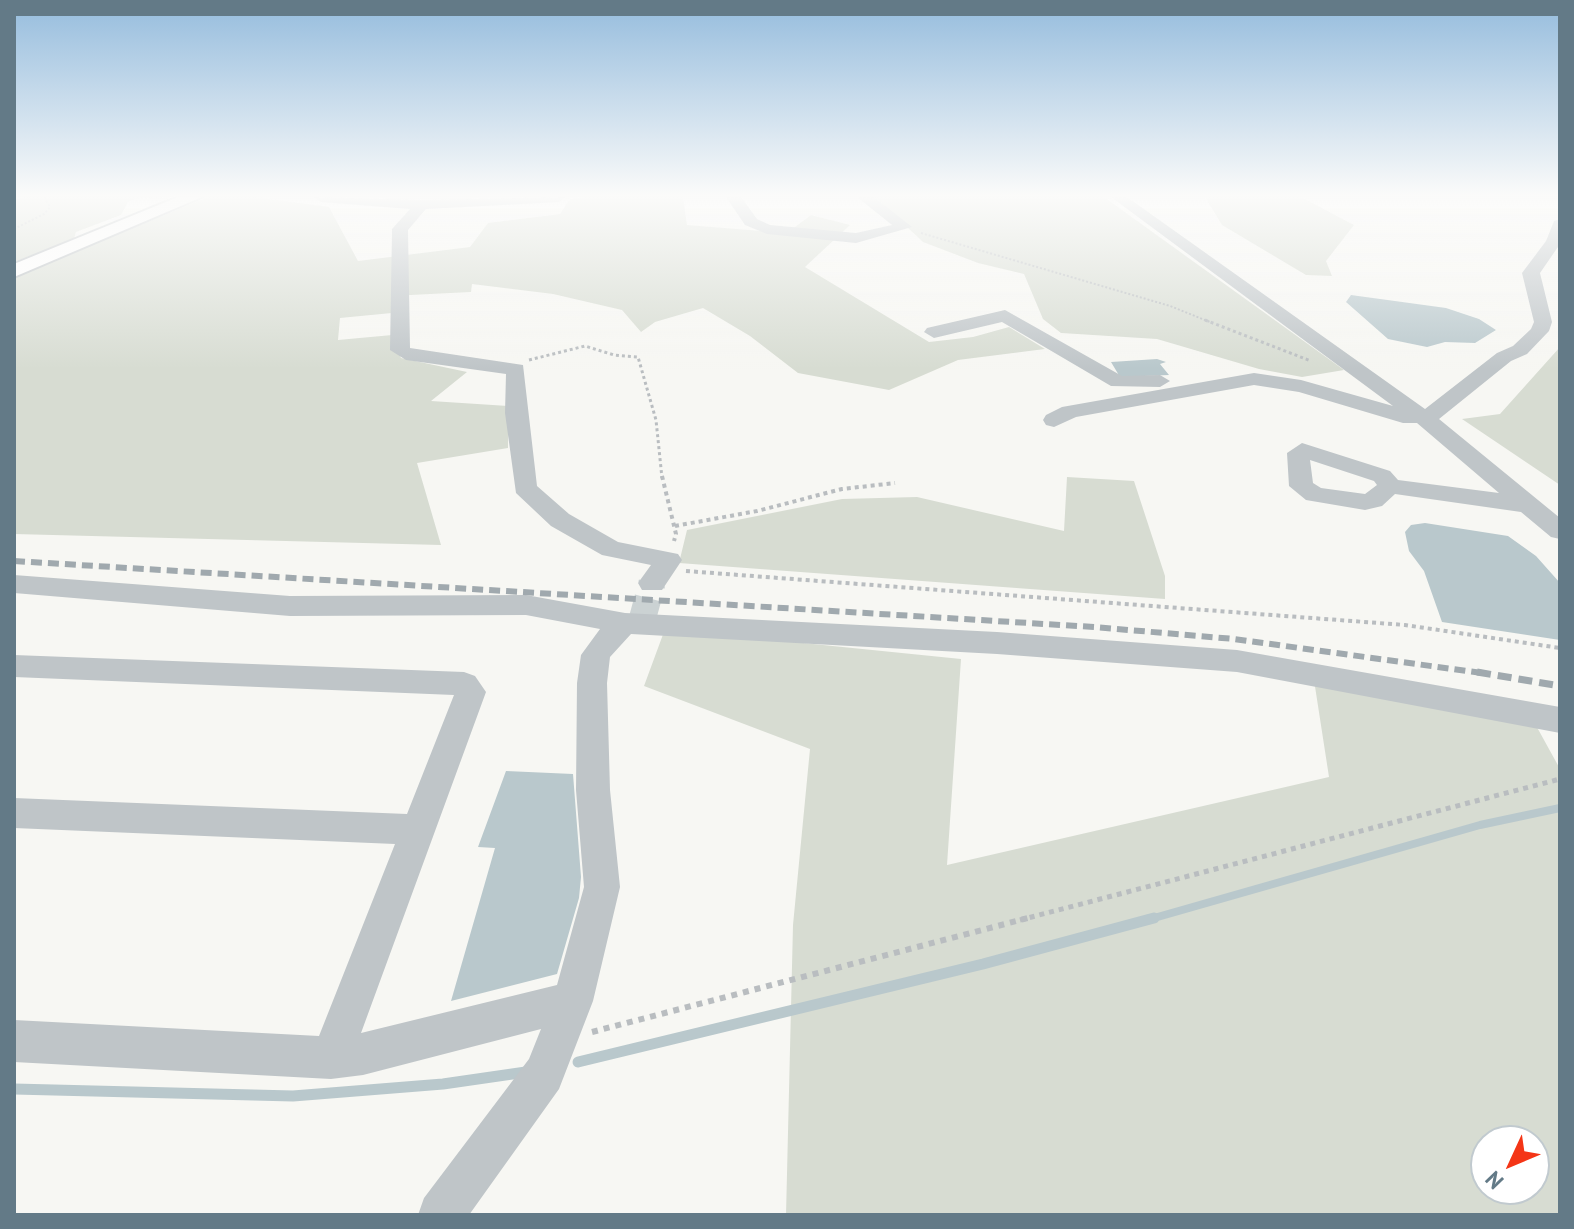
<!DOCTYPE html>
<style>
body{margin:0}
#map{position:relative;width:1574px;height:1229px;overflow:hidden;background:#f7f7f3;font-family:"PT Sans",sans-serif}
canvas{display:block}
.frame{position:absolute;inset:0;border:16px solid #637a87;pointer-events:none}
.north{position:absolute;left:1470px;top:1125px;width:80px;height:80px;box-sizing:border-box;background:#fff;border:2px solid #c1cacf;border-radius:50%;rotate:226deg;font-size:22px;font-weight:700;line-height:32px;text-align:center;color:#637a87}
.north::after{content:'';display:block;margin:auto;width:28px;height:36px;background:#f43516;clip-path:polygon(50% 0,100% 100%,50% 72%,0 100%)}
</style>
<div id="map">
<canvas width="1574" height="1229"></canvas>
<div class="frame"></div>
<div class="north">N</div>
</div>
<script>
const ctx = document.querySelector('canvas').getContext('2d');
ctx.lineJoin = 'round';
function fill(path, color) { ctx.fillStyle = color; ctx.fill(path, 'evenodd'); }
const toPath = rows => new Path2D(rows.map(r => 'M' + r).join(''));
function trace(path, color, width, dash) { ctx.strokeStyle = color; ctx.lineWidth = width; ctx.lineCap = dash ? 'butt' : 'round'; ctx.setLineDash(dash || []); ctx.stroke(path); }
fill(toPath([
 [28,197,164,197,135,199,128,202,121,215,76,232,74,239,14,262,14,199],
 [208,197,255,197,329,207,358,261,470,247,488,223,560,214,570,199,586,197,683,197,687,225,787,233,811,215,850,225,805,267,929,342,973,337,1009,327,1045,349,958,360,889,390,798,373,750,336,703,308,655,322,641,332,622,310,553,294,472,284,471,292,391,296,392,313,340,318,338,340,392,335,401,358,467,372,431,401,508,406,508,448,417,463,441,545,14,534,14,277],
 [875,197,1104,197,1344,370,1302,377,1259,369,1157,339,1061,333,1043,319,1024,274,978,263,923,242],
 [1205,197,1301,197,1354,225,1326,261,1332,276,1306,275,1222,225],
 [1560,347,1560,485,1462,419,1500,414],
 [1067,477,1134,481,1165,576,1165,599,679,563,687,530,842,499,917,497,1064,531],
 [665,629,961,659,947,865,1329,777,1314,680,1533,720,1560,769,1560,1215,786,1215,793,925,810,749,644,686],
 [1486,1141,1534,1141,1534,1189,1486,1189]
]), '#d7dcd2');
fill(toPath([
 [1351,295,1446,308,1479,319,1496,330,1475,343,1445,342,1427,347,1388,339,1346,302],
 [1157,359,1166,362,1160,364,1169,375,1120,377,1111,362],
 [1425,523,1508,536,1536,556,1560,583,1560,640,1442,622,1424,571,1409,551,1405,532,1411,525],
 [506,771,573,774,581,877,579,898,557,974,451,1001,495,848,478,847]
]), '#b9c8cc');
trace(toPath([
 [1147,920,1480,825,1560,808]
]), '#b9c8cc', 8);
trace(toPath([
 [578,1062,983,964,1154,918],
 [14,1089,293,1096,443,1084,526,1072]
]), '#b9c8cc', 11);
trace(toPath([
 [641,624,652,583]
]), '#cbd2d3', 27, [27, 13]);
const major = toPath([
 [178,197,202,197,14,277,14,264,178,197]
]);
trace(major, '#b4babe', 4);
trace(toPath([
 [14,229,44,214,50,207,44,197],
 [921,233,1170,306,1210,322]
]), '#b9bdc0', 2, [2, 2]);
trace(toPath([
 [1205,320,1311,361],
 [529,360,585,346,614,355,638,357,656,420,662,478]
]), '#b9bdc0', 3, [3, 3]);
trace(toPath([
 [662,476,676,534,674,541],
 [675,526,757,511,842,489,895,483],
 [686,571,1405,625,1560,648]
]), '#b9bdc0', 4, [4, 4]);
trace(toPath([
 [1020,920,1560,779]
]), '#b9bdc0', 5, [5, 5]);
trace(toPath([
 [592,1032,1028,918]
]), '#b9bdc0', 6, [6, 6]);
fill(toPath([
 [313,197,422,200,566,197,559,202,426,209,408,230,410,348,523,365,537,486,569,514,618,542,678,554,682,560,662,590,642,590,638,583,651,565,602,555,551,526,516,493,505,413,506,374,406,360,390,350,392,229,410,209,321,202,313,197],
 [726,197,741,197,757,219,770,225,856,233,892,225,857,197,874,197,912,227,856,243,767,234,745,225,726,197],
 [1111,197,1127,197,1425,409,1497,353,1513,346,1531,329,1534,322,1522,273,1546,241,1554,221,1560,219,1560,244,1540,273,1552,322,1549,331,1527,354,1511,361,1439,419,1560,518,1560,539,1551,537,1521,512,1395,494,1382,506,1365,510,1306,500,1289,486,1287,453,1302,443,1390,471,1398,480,1499,493,1417,423,1403,423,1299,392,1254,385,1076,417,1054,427,1046,425,1043,420,1046,415,1062,407,1254,373,1301,380,1393,406,1111,197],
 [1310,460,1374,481,1377,485,1365,494,1321,488,1313,483,1310,460],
 [1005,310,1122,376,1160,375,1170,381,1160,387,1111,386,1002,322,934,338,924,332,927,328,1005,310],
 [14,575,290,596,526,595,625,613,997,632,1237,650,1560,707,1560,733,1237,672,997,654,631,634,610,657,607,683,610,790,620,887,593,1001,559,1089,469,1215,418,1215,424,1198,529,1059,541,1029,363,1075,331,1079,14,1062,14,1020,319,1036,395,844,14,828,14,798,407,814,454,695,14,677,14,655,464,672,475,676,486,692,361,1033,557,985,584,887,576,790,577,683,581,655,600,629,526,615,290,616,14,593,14,575]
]), '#bfc5c8');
fill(major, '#fff');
trace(toPath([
 [14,561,1094,627,1234,639,1489,674]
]), '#a0a9ae', 6, [11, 6]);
trace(toPath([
 [1477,672,1560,686]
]), '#a0a9ae', 7, [14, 7]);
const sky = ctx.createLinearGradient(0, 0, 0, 369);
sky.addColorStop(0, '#95bcdd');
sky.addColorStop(0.53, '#fbfbfa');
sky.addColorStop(1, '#fbfbfa00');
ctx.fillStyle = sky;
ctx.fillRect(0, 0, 1574, 369);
</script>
